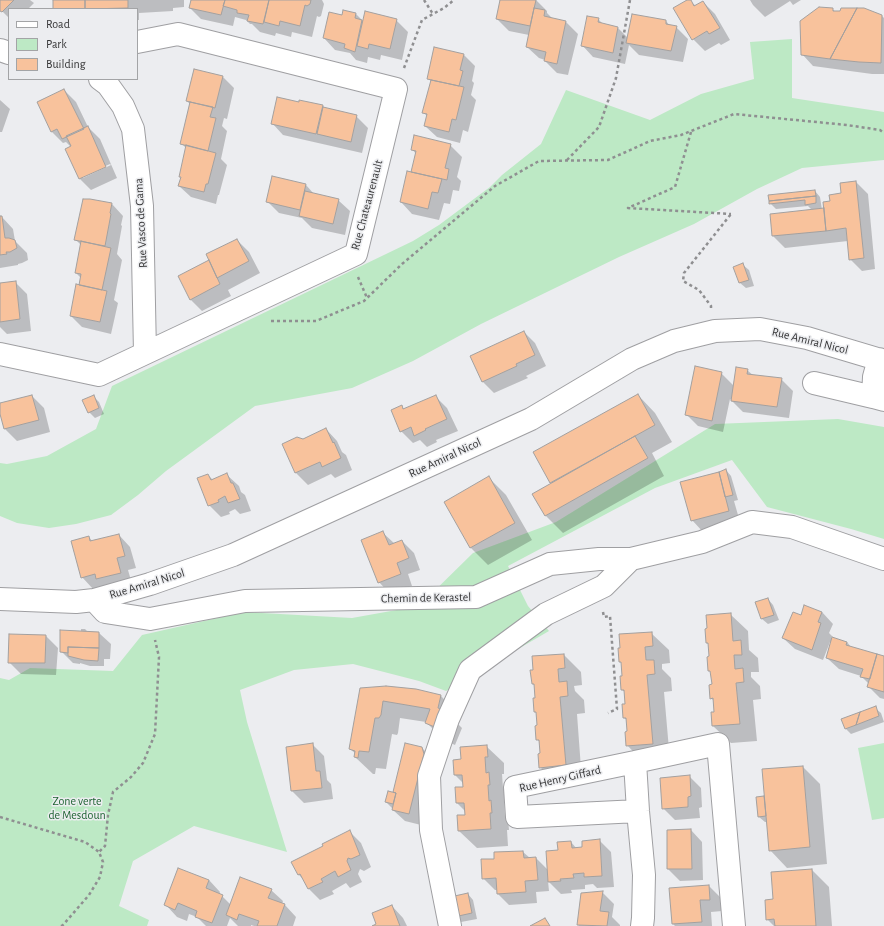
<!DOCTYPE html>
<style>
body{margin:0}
#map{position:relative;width:884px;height:926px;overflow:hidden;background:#ecedf0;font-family:"Alegreya Sans",sans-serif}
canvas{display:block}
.legend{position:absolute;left:8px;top:8px;width:130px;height:72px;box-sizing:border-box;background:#ecedf0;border:1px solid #a3a4a6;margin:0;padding:5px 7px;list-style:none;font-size:12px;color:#363637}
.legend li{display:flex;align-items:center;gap:8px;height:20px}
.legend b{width:20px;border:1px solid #a3a4a6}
</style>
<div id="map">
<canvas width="884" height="926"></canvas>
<ul class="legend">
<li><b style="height:5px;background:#fff"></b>Road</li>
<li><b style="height:11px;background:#bde9c5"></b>Park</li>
<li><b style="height:11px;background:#f8c29c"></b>Building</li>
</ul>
</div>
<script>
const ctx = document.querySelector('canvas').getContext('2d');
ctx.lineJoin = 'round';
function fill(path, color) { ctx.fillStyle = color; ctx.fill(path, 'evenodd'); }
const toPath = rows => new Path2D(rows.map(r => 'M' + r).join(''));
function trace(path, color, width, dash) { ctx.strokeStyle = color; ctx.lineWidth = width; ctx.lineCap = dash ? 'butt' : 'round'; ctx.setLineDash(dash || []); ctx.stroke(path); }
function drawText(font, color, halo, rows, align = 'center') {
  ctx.font = font + ' "Alegreya Sans",sans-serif'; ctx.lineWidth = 3; ctx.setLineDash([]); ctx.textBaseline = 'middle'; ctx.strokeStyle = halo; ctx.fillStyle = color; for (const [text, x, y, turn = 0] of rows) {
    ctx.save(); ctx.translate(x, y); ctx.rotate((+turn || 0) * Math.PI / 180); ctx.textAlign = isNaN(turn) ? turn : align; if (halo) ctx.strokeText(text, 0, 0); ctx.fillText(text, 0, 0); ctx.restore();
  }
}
fill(toPath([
 [792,39,792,98,884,112,884,160,802,168,757,189,694,224,619,257,481,324,413,361,352,388,255,406,166,471,138,495,111,515,76,524,49,528,17,523,0,516,0,463,7,464,47,456,96,429,112,386,413,241,439,225,490,187,502,175,541,144,566,90,650,120,701,94,754,79,750,42],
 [838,419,884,427,884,539,851,529,767,507,732,460,655,488,508,566,528,606,549,631,446,691,419,681,353,664,294,670,240,690,247,722,287,852,194,826,133,861,119,906,149,920,147,926,0,926,0,678,9,680,30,668,113,671,142,635,244,612,352,618,419,606,473,553,556,522,715,424],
 [884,743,884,818,872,820,858,748]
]), '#bde9c5');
fill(toPath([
 [0,0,30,0,34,3,28,9,9,9,9,18,0,9],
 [54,0,184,0,184,7,173,8,173,11,139,13,139,20,137,20,137,9,54,9],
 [192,0,322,0,324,4,321,16,319,17,317,16,312,37,292,32,291,37,276,33,275,36,260,32,252,24,250,24,246,20,235,17,233,26,201,19,190,8],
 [501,0,536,0,547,11,547,13,553,19,566,22,578,34,568,75,557,73,545,61,545,60,539,58,527,47,529,35,509,31,497,19],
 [689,0,696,6,703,2,715,14,730,40,721,45,719,43,705,51,693,39],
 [750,0,801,0,793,5,790,1,765,17,753,5],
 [832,9,836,12,882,16,884,18,884,74,872,74,813,66,802,54],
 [344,11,356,14,363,21,396,20,408,32,402,60,381,55,380,60,368,57,367,63,356,60,350,53,335,50,324,38,343,16],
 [598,19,603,24,618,28,628,38,666,21,670,26,676,27,688,39,683,62,639,55,629,45,625,64,593,57,582,45],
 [464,55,475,66,472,81,474,83,471,95,476,100,468,132,463,130,460,143,437,137,425,126,427,116,423,112,431,81,428,78],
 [222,76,234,88,227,119,224,118,222,126,227,131,221,159,227,165,219,195,218,195,216,204,191,197,179,186,181,178,180,176,187,149,181,143,190,104,187,101],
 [64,90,76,102,88,127,100,139,117,178,91,190,80,179,71,147,66,142,63,143,52,132],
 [110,164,111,165,83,178,83,176],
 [0,100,10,109,2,132,0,132],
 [300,101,323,106,325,109,356,116,368,128,362,153,283,135,272,123,299,103],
 [450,145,462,157,457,177,461,181,459,191,453,190,450,204,444,203,439,220,412,214,401,202,412,173,416,154,412,149],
 [856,182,868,194,875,269,862,271,850,259,848,241,785,248,773,236,813,211,808,206,776,209,770,203,815,191,820,197,822,210],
 [306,185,314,194,338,200,350,211,345,235,312,228,302,218,279,213,267,201],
 [112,204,123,216,121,225,122,226,117,254,122,260,114,300,118,303,111,334,82,327,71,316,81,278,76,273,82,246,76,240],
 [0,217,2,217,13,229,15,241,27,253,28,260,22,263,18,264,18,265,0,268],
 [237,240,249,252,260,273,228,290,231,296,202,311,190,299,210,261],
 [743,265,749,270,754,286,746,288,740,283,735,268],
 [15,282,27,294,31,331,7,334,0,327,0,284],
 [524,332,535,343,546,366,526,376,528,378,494,393,483,382,471,357],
 [747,370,754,376,781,379,793,391,789,418,743,412,730,399,723,432,698,426,686,414,721,373,734,386],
 [638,395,655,413,672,442,652,453,664,476,563,533,546,516,534,494,552,484,534,453],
 [32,396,44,408,50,432,17,441,5,429,0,410,0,404],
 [93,396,99,402,104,414,95,418,89,412],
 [435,396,447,408,458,431,436,440,437,442,427,447,420,440,413,443,401,431,401,406,405,410],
 [326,429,337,441,342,452,346,455,352,470,335,478,331,474,308,485,296,473,283,444,303,440],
 [726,470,731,476,738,500,734,501,740,522,703,532,692,520],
 [208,475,213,480,227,475,239,486,241,492,245,495,251,511,240,514,235,509,229,512,230,514,221,517,209,505],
 [489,478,506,495,532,540,488,565,470,547],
 [382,532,395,544,402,541,414,553,420,570,408,574,412,586,390,594,379,582],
 [119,535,130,547,136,568,128,570,132,584,93,589,82,577,89,537,93,542],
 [768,599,773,605,779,620,768,624,762,619,756,603],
 [822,612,833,624,829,633,832,636,831,638,847,642,851,647,884,657,884,699,880,698,868,686,869,684,861,676,839,669,827,658,831,643,830,642,823,660,795,649,783,638,801,617],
 [730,614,748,631,749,650,758,658,759,672,751,672,751,677,760,686,761,699,753,700,757,741,731,743,713,726,712,713,715,713,714,701,711,698,713,685,711,673,709,670,711,657,709,645,707,643],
 [81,629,85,629,88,632,99,633,111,644,110,659,104,659,104,666,90,666,80,663,80,664,73,663,61,651,81,632],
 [651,633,669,650,670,663,662,664,662,669,671,678,672,691,664,692,670,761,644,763,627,745,628,732,627,720,624,718,626,704,625,692,622,690,623,677,623,664,620,662],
 [10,635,46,636,58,648,56,675,21,674,9,662],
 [564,655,581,672,582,685,574,686,575,691,584,700,585,713,577,714,582,782,557,784,540,767,541,754,540,742,537,739,538,726,538,714,535,712,536,699,535,686,533,684],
 [361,689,415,690,441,696,458,714,456,722,462,728,455,745,444,740,426,722,400,718,398,733,397,735,392,734,386,769,376,768,375,774,373,774,355,757,356,754,350,749],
 [875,708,881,713,884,722,851,734,846,729],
 [312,744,324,756,327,780,331,784,333,799,304,803,292,791],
 [486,746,504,763,504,774,502,774,503,788,506,791,507,802,504,802,505,816,508,819,509,830,507,830,508,846,477,848,459,831,466,816,466,812,457,803,464,788,464,784,455,775,462,760],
 [422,748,434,760,421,825,405,821,393,810,394,808,392,808,386,802,388,792,396,794,394,792],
 [803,767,820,784,827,864,787,868,770,850,767,822,765,822,759,817,764,797,766,799],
 [689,776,701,788,702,807,699,808,700,818,675,820,663,808],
 [691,830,702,842,703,880,680,881,668,869],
 [350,832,361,843,371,867,364,871,360,869,358,874,362,882,350,888,346,883,332,891,334,894,320,900,309,889,304,880,298,874],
 [599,840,611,852,614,887,597,888,593,884,585,885,585,889,571,890,572,893,561,894,548,881,549,891,536,892,537,903,509,905,498,894,497,890,495,890,483,878,495,860,523,852,530,858,536,858,548,870,559,851,571,842,577,849],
 [812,870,829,887,832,926,774,926,767,919],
 [209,880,220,892,219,895,222,896,231,905,271,890,283,901,282,904,285,905,296,917,293,926,254,926,251,925,251,926,238,926,230,918,227,926,206,926,197,917,189,914,187,921,177,917,166,905],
 [709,886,721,898,722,911,711,912,712,926,675,926,673,924],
 [602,892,614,904,612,917,620,925,620,926,579,926,578,925],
 [468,894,473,900,477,919,461,922,455,917],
 [392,906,403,918,407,926,375,926]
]), '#0003');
const building = toPath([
 [0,0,14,0,2,12,0,11,0,0],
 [53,0,85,0,85,9,53,9,53,0],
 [85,0,128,0,128,8,85,9,85,0],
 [191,0,225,0,221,15,189,8,191,0],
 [225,0,269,0,263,24,247,21,249,15,237,13,237,10,223,6,225,0],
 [269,0,311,0,310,4,307,6,305,5,300,26,280,21,279,26,264,22,269,0],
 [500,0,536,0,530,26,496,19,500,0],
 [687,0,691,0,694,6,703,1,720,28,709,34,707,31,692,40,673,8,687,0],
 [819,7,833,8,833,11,840,11,841,8,857,8,830,59,801,55,800,21,819,7],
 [534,8,545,10,544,16,566,21,557,64,544,61,546,52,526,47,534,8],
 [857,8,864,8,882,15,881,63,859,62,830,59,857,8],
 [343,10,356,13,355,18,362,20,355,52,344,48,345,44,323,38,329,12,342,15,343,10],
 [365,11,397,19,390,49,369,44,368,49,357,46,365,11],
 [632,14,666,20,666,24,677,26,671,51,626,43,632,14],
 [587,16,599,18,598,22,618,27,613,53,581,46,587,16],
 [434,47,464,54,460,70,463,71,459,86,427,79,434,47],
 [194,69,223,76,215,108,186,101,194,69],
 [431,80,464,87,456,120,452,119,449,132,424,126,427,114,422,113,431,80],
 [64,89,84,129,62,139,57,129,51,132,37,102,64,89],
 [277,97,299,102,299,100,323,105,316,134,271,124,277,97],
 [190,102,213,107,210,117,216,118,208,151,180,144,190,102],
 [323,107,357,115,351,142,317,134,323,107],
 [88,126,106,167,79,179,65,149,71,146,66,136,88,126],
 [414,135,451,144,445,168,449,169,447,180,411,172,416,151,411,150,414,135],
 [186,145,216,153,208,184,206,184,204,192,178,186,181,177,179,177,186,145],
 [407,171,442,179,438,193,432,192,428,209,400,202,407,171],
 [272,176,306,184,300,210,266,202,272,176],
 [856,181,864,258,849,260,846,228,826,231,823,202,830,201,829,195,841,193,840,183,856,181],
 [815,190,816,196,769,201,768,195,815,190],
 [305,191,339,199,333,224,299,216,305,191],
 [816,196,816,203,805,205,805,200,769,204,769,201,816,196],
 [83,199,90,199,112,203,110,213,111,214,105,246,74,240,83,199],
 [824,208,826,231,772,236,770,214,824,208],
 [0,216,2,216,5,238,9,238,15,240,17,248,10,252,6,252,7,254,0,255,0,216],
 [237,239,249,261,217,278,206,254,237,239],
 [81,241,111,248,102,290,79,285,81,274,75,273,81,241],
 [209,260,220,284,190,300,178,276,209,260],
 [743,263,749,280,739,283,733,267,743,263],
 [16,281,20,319,0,322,0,283,16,281],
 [76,284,107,291,100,322,70,316,76,284],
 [524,331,535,355,516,364,517,366,482,382,470,356,524,331],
 [695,366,722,372,712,421,685,415,695,366],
 [736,367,748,369,747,374,782,378,777,407,731,401,736,367],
 [638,394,655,425,550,483,533,452,638,394],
 [32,395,39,420,4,429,0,414,0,403,32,395],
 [94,395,99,408,88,413,82,400,94,395],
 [436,395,447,419,425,429,426,430,414,436,411,427,400,432,391,410,402,405,403,409,436,395],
 [326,428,333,443,334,442,341,458,322,467,320,462,295,473,282,444,297,437,303,439,326,428],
 [635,436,648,458,545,516,532,494,635,436],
 [726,469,733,495,725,497,719,472,726,469],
 [719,472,729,511,691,521,680,482,719,472],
 [227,473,231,483,233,483,240,499,228,503,225,496,218,500,219,502,208,506,197,478,208,474,211,480,227,473],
 [489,476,515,523,470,548,444,502,489,476],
 [383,531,389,545,402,540,409,558,397,563,401,574,378,583,361,540,383,531],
 [119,534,125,556,117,558,121,573,96,579,95,574,81,578,71,541,89,536,90,541,119,534],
 [768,598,774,615,761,619,755,602,768,598],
 [804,605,822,612,818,622,821,623,812,650,782,638,793,612,801,615,804,605],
 [731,613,733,641,741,640,742,655,734,655,735,669,743,668,744,682,736,683,740,724,712,726,711,712,714,712,713,698,710,699,709,685,712,684,710,671,708,671,707,657,709,656,708,643,706,643,705,629,707,628,706,615,731,613],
 [60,630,99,632,99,648,68,647,68,653,60,652,60,630],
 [652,632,653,646,645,647,646,660,654,660,655,674,647,675,653,744,626,746,625,732,627,731,626,718,623,718,622,704,625,704,624,690,621,690,620,676,622,676,621,662,619,662,618,648,620,648,619,634,652,632],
 [9,634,46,635,45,663,8,663,9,634],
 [832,637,847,642,846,645,877,654,870,679,860,677,863,669,826,658,832,637],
 [68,647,99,648,98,661,84,660,68,656,68,647],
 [564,654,565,668,558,669,559,682,567,681,568,696,560,697,566,765,539,768,538,754,540,753,539,740,536,740,535,726,537,725,536,712,534,712,533,698,535,698,534,684,532,684,530,670,533,670,532,656,564,654],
 [877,654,884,656,884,692,867,687,877,654],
 [386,686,416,689,441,695,438,708,445,710,437,728,425,723,430,709,383,701,381,715,379,718,375,718,369,752,359,751,358,758,354,757,355,751,349,749,360,688,386,686],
 [876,706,879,716,856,725,860,712,876,706],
 [860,712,856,725,845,729,841,719,860,712],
 [313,743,316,771,320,771,322,788,291,791,286,747,313,743],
 [405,743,422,747,424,754,409,814,392,810,396,793,393,792,405,743],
 [487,745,488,757,485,757,486,773,489,772,490,785,488,785,489,801,491,800,492,813,490,813,491,829,458,831,457,815,465,815,464,803,456,803,455,787,463,787,462,775,454,775,453,760,461,759,460,747,487,745],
 [803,766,810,847,769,851,762,769,803,766],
 [690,775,691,796,688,797,688,807,662,809,660,778,690,775],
 [388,791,396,793,393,804,385,802,388,791],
 [764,796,766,816,758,817,756,797,764,796],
 [691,829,692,869,667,869,667,830,691,829],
 [350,830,360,855,351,859,348,858,347,861,351,870,338,877,335,871,321,879,323,882,308,889,300,874,298,875,291,862,323,846,322,844,350,830],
 [600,839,602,876,584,877,584,873,573,874,574,878,560,879,561,881,548,882,546,851,558,850,557,842,571,841,572,848,582,847,582,841,600,839],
 [523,851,524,858,536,857,538,880,525,881,526,892,497,894,496,878,482,879,481,859,494,859,494,852,523,851],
 [178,868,209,880,206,888,223,895,212,923,195,917,197,911,178,903,175,910,164,905,178,868],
 [812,869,816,926,775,926,774,919,766,920,765,900,773,899,771,872,812,869],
 [240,877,272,889,268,898,285,904,277,926,257,926,259,921,239,914,237,920,226,915,240,877],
 [709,885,710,900,700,900,702,922,672,924,669,888,709,885],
 [603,891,600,911,609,912,607,926,577,925,581,893,603,891],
 [468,893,472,913,454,917,450,897,468,893],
 [392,905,400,926,372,926,376,924,372,913,392,905],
 [545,918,550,926,530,926,545,918]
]);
fill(building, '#f8c29c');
trace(building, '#a3a09f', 1);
const minor = toPath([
 [0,50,9,53],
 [100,79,108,85,123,106,133,129,142,206,145,353],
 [0,354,99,375,356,254,396,89,178,34,137,42],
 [879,359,874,377,873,397,884,400],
 [814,383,873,397],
 [0,599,76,602,94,600,150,584,233,555,531,419,632,359,674,341,715,331,760,329,807,338,884,361],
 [94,600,105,612,150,619,245,601,476,597,550,564,599,559,631,559,702,542,752,522,792,527,884,559],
 [635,762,515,787,517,817,638,811],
 [450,926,431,830,429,776,448,719,470,670,546,614,604,586,631,559],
 [642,926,643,918,644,875,638,811,635,762,718,744,734,926]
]);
trace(minor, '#9f9fa2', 24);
trace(toPath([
 [424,0,433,14],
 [404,68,422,20,444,8,454,0],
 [691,132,675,187,628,208,731,214],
 [567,160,599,127,616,78,630,0],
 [358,277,367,298],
 [711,308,711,306,699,290,683,281,684,273,731,214],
 [271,321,316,321,364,301,402,264,495,186,539,161,608,160,650,141,681,135,734,114,847,125,880,130,884,133],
 [603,612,604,617,610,616,617,709,608,713],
 [0,817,85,842,99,852],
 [61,926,63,925,89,895,100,877,103,862,99,852,105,846,108,815,113,792,131,777,143,763,155,734,159,657,155,640]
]), '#8f8f91', 2.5, [3, 3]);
trace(minor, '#fff', 22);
drawText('12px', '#363637', '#ecedf0', [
 ["Rue Chateaurenault",367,205,-75],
 ["Rue Vasco de Gama",141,223,-93],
 ["Rue Amiral Nicol",810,341,14],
 ["Rue Amiral Nicol",445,458,-25],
 ["Rue Amiral Nicol",147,584,-17],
 ["Chemin de Kerastel",426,598,-1],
 ["Rue Henry Giffard",560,779,-13]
]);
drawText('12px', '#1f6433', '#ecedf0', [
 ["Zone verte",77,801],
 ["de Mesdoun",77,815]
]);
</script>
